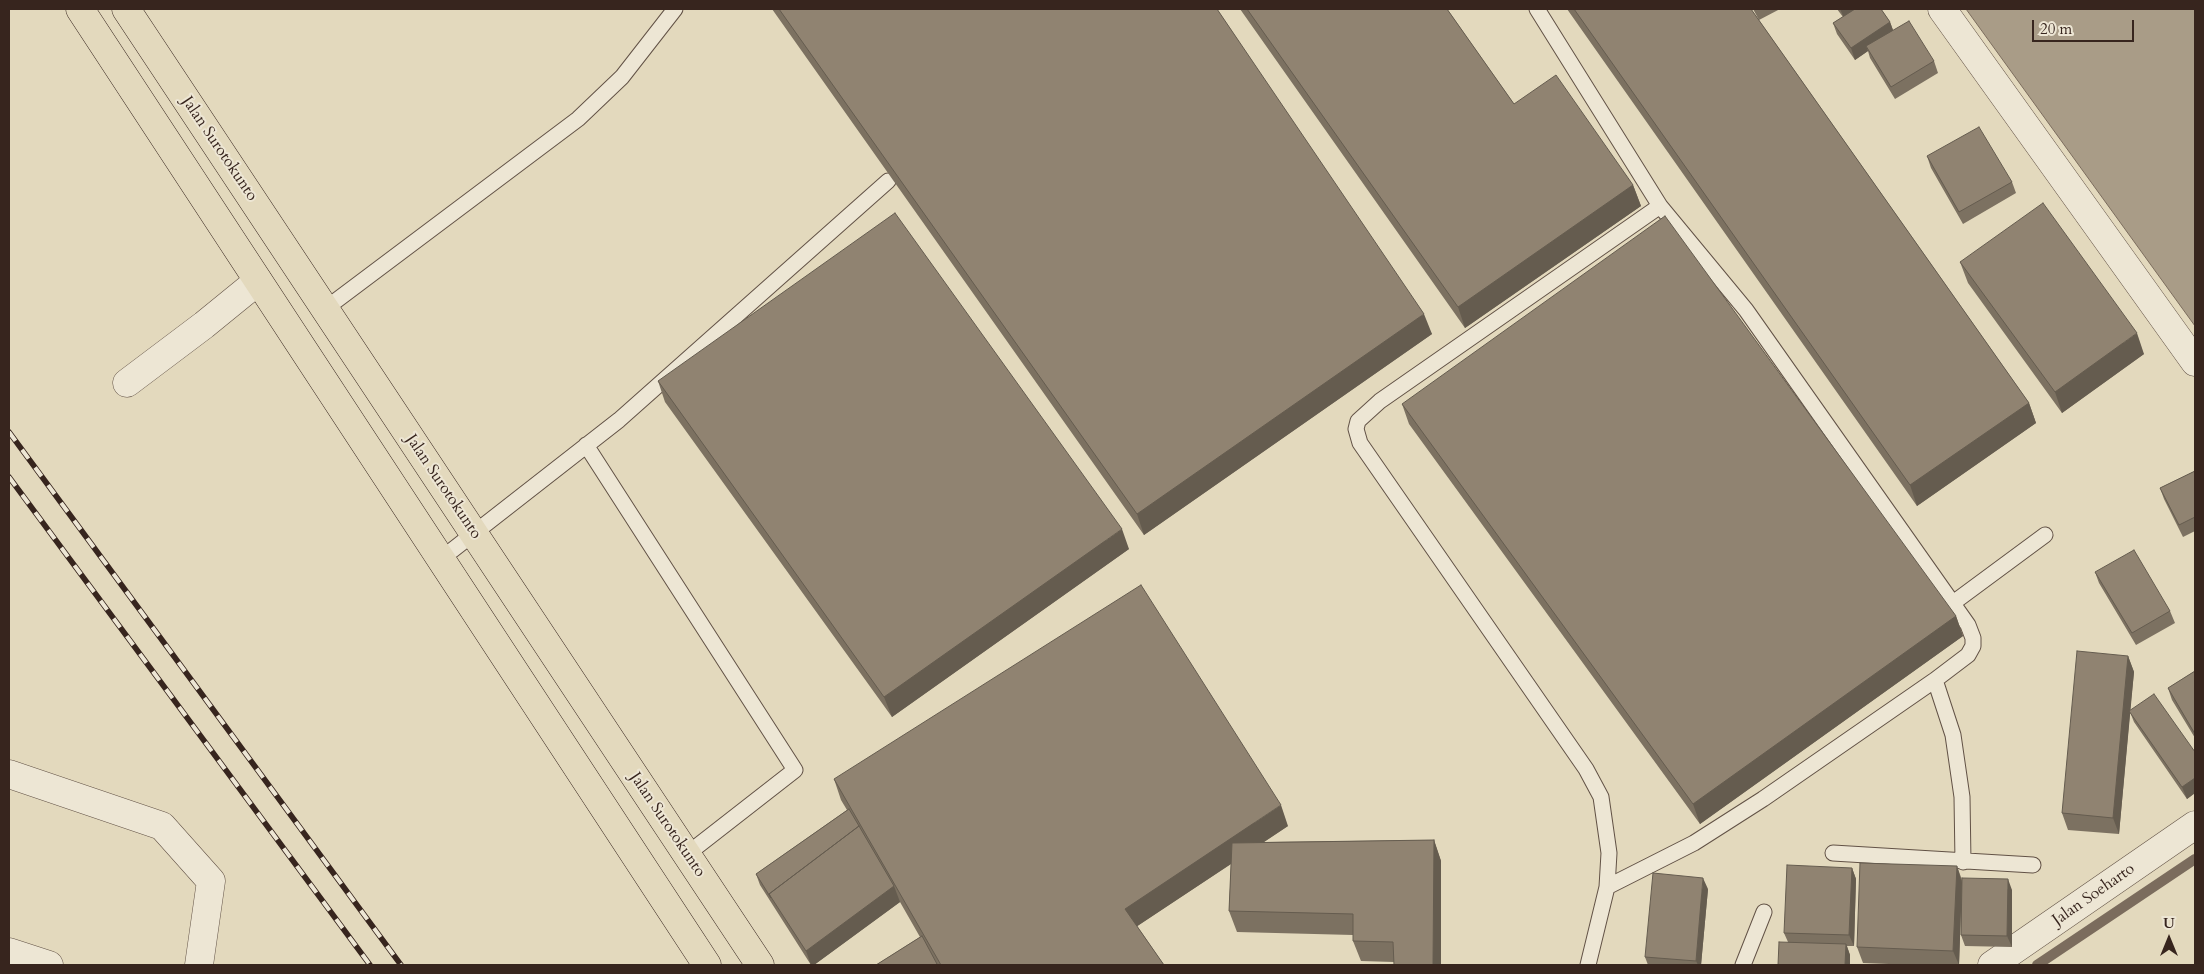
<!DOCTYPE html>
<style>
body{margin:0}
#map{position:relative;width:2204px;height:974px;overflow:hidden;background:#e3d9bd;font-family:Cardo,serif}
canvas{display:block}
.frame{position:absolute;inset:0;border:10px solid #37251e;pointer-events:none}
.north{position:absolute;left:2144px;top:914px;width:50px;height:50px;-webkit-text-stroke:4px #ede6d4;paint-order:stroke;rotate:0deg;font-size:14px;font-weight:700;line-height:20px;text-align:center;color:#37251e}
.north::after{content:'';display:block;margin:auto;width:18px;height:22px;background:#37251e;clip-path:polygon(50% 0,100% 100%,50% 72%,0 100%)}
.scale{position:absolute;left:2032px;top:20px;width:102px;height:22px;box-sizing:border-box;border:2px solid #37251e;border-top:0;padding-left:6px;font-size:15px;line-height:18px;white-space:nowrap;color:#37251e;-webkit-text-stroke:4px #ede6d4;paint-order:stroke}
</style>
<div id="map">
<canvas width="2204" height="974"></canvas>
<div class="frame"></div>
<div class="north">U</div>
<div class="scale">20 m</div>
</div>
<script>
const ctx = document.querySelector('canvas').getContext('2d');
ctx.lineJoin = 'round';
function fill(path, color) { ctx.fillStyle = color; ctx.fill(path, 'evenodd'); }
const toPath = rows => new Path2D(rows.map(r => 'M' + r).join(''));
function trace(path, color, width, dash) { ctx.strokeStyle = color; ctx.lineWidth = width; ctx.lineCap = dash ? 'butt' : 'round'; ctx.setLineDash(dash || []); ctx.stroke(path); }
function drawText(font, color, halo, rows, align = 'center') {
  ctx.font = font + ' Cardo,serif'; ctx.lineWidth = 4; ctx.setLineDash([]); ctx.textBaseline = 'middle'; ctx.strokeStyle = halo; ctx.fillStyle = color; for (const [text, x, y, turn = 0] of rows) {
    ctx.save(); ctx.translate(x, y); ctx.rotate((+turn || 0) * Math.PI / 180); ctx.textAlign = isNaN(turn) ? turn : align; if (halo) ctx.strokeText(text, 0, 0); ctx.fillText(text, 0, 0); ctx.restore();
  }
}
const water = toPath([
 [1966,9,2195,9,2195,326,1966,9]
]);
fill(water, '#a99c87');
trace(water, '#7b6c5d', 1);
trace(toPath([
 [2037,965,2195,859]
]), '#7b6c5d', 10);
const service = toPath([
 [1537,9,1660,206,1380,401,1358,421,1356,429,1360,443,1586,769,1601,797,1609,853,1607,887,1588,965],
 [325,309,578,119,622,77,675,9],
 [586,445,795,770,686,855],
 [441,559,619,420,888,181],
 [1953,603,2045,535],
 [1935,680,1953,735,1962,797,1963,862],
 [1833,853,2033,865],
 [1607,887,1694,843,1763,799,1935,680,1968,655,1973,646,1973,638,1968,625,1746,310,1660,206],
 [1743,965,1764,912]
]);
const minor = toPath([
 [1942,9,2195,362],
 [127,383,204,325,258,281],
 [9,774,162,826,211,881,199,965],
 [9,952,49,965]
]);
const tertiary = toPath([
 [1992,965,2195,825]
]);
const primary = toPath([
 [80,9,707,965],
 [126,9,760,965]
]);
trace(service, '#625246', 17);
trace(minor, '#625246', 29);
trace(tertiary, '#625246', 29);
trace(primary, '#37251e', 29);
trace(service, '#ede6d4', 15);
trace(minor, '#ede6d4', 28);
trace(tertiary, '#ede6d4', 28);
trace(primary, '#e3d9bd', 28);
const rail = toPath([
 [9,432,401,965],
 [9,477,370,965]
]);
trace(rail, '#37251e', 5.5);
trace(rail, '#ede6d4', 4, [11]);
fill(toPath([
 [772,9,1217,9,1432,334,1144,535],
 [1240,9,1447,9,1514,104,1633,185,1641,206,1465,328],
 [1567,9,1751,9,2029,403,2036,423,1917,506],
 [1753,9,1780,9,1759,20],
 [1837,9,1881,9,1890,22,1893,30,1934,61,1938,73,1895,99,1870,58,1868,51,1855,60,1837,34,1833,23,1843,17],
 [1927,156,2012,182,2016,193,1963,224,1931,168],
 [1960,262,2144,354,2062,413,1968,283],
 [658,381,1129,549,892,717,665,402],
 [1402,404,1956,616,1963,636,1700,824,1409,424],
 [2195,471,2195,531,2183,537,2164,499,2160,488],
 [2095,572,2170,611,2175,623,2136,645,2099,583],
 [2128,656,2134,672,2130,711,2195,752,2195,793,2187,799,2134,722,2130,712,2119,834,2068,830,2062,813],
 [2195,671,2195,738,2172,700,2168,688],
 [834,779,1288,826,1264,842,1434,840,1441,861,1441,965,1394,965,1394,962,1361,961,1353,941,1353,935,1237,932,1229,911,1231,864,1137,926,1164,965,876,965,920,937,900,902,814,965,811,965,760,885,756,874,847,810,841,800],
 [1957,866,1962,880,2012,890,2012,947,1965,946,1961,935,1961,908,1959,965,1914,965,1863,963,1857,947],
 [1852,868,1856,879,1854,946,1847,946,1850,955,1850,965,1778,965,1788,942,1784,933],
 [1708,889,1701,965,1648,965,1645,957]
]), '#7c7161');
fill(toPath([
 [1840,9,1858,9,1844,18],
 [1890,22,1894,33,1866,46,1868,51,1855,60,1851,48],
 [1633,185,1641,206,1465,328,1458,307],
 [1424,314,1432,334,1144,535,1137,514],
 [2137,333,2144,354,2062,413,2055,392],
 [2029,403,2036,423,1917,506,1910,485],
 [1122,529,1129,549,892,717,884,697],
 [1956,616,1963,636,1700,824,1693,804],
 [2128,656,2134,672,2119,834,2113,818],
 [2195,778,2195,793,2187,799,2182,787],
 [1281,805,1288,826,1133,929,1125,909],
 [1434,840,1441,861,1441,965,1433,965],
 [1957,866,1962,883,1959,965,1953,951],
 [1852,868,1856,879,1854,946,1849,935],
 [1703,878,1708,889,1701,965,1698,965,1696,961],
 [2008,879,2012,890,2012,947,2007,936],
 [894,886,900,902,814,965,811,965,806,951],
 [1846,944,1850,955,1850,965,1845,965]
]), '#655c4f');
const building = toPath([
 [779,9,1217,9,1424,314,1137,514,779,9],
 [1247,9,1447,9,1514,104,1556,75,1633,185,1458,307,1247,9],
 [1574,9,1751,9,2029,403,1910,485,1574,9],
 [1855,9,1881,9,1890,22,1851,48,1833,23,1855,9],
 [1909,21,1934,61,1891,87,1866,46,1909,21],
 [1979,127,2012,182,1959,212,1927,156,1979,127],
 [2043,203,2137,333,2055,392,1960,262,2043,203],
 [895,213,1122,529,884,697,658,381,895,213],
 [1665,216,1956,616,1693,804,1402,404,1665,216],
 [2195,471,2195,517,2179,525,2160,488,2195,471],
 [2134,550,2170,611,2132,633,2095,572,2134,550],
 [1141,585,1281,805,1125,909,1164,965,941,965,834,779,1141,585],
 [2077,651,2128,656,2113,818,2062,813,2077,651],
 [2195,671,2195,734,2168,688,2195,671],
 [2154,694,2195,752,2195,778,2182,787,2129,711,2154,694],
 [849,809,859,826,769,894,771,898,756,874,849,809],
 [859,826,894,886,806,951,769,894,859,826],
 [1434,840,1433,965,1394,965,1393,942,1353,941,1353,914,1229,911,1232,843,1434,840],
 [1860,863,1957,866,1953,951,1857,947,1860,863],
 [1787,865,1852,868,1849,935,1784,933,1787,865],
 [1653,873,1703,878,1696,961,1645,957,1653,873],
 [1962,878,2008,879,2007,936,1961,935,1962,878],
 [922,936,937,964,935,965,876,965,922,936],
 [1779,942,1846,944,1845,965,1778,965,1779,942]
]);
fill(building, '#908371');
trace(building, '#655c4f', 1);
drawText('16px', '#37251e', '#ede6d4', [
 ["Jalan Surotokunto",219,149,56],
 ["Jalan Surotokunto",443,487,56],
 ["Jalan Surotokunto",667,825,56],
 ["Jalan Soeharto",2094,895,-35]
]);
</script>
